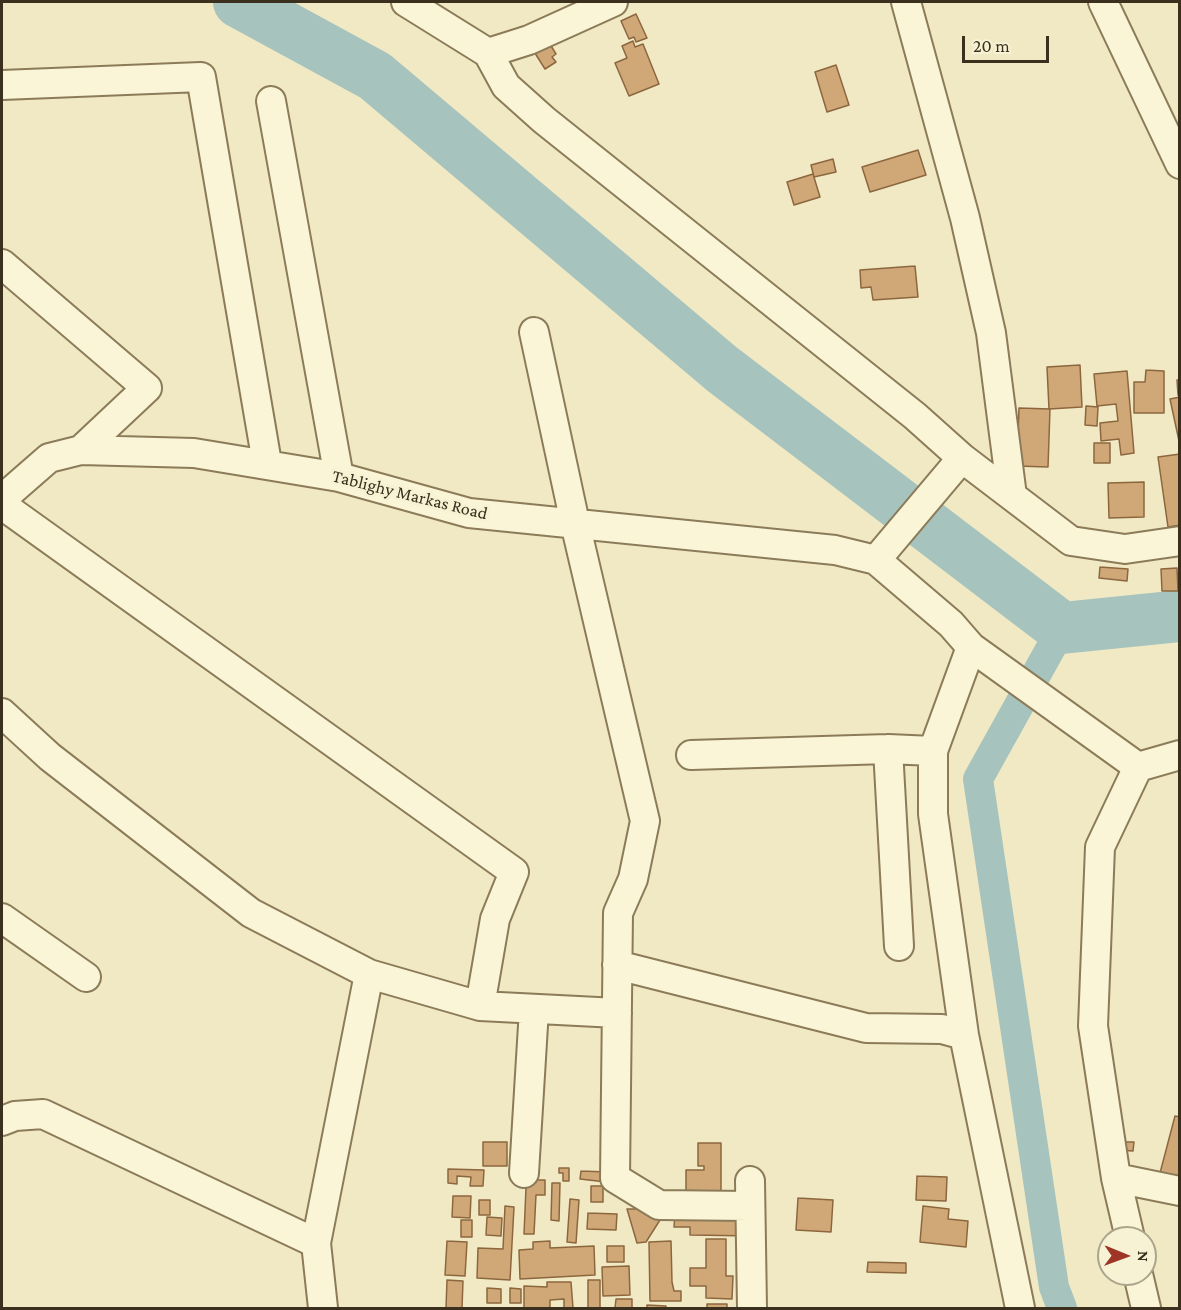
<!DOCTYPE html>
<style>
body{margin:0}
#map{position:relative;width:1181px;height:1310px;overflow:hidden;background:#f0e9c4;font-family:"Crimson Pro",serif}
canvas{display:block}
.frame{position:absolute;inset:0;border:3px solid #3b301e;pointer-events:none}
.north{position:absolute;left:1097px;top:1226px;width:60px;height:60px;box-sizing:border-box;background:#f7f2d4;border:2px solid #aca48b;border-radius:50%;rotate:91deg;font-size:16px;font-weight:700;line-height:24px;text-align:center;color:#3b301e}
.north::after{content:'';display:block;margin:auto;width:21px;height:27px;background:#9e3526;clip-path:polygon(50% 0,100% 100%,50% 72%,0 100%)}
.scale{position:absolute;left:962px;top:36px;width:87px;height:27px;box-sizing:border-box;border:3px solid #3b301e;border-top:0;padding-left:8px;font-size:18px;line-height:21px;white-space:nowrap;color:#3b301e;-webkit-text-stroke:4px #f7f2d4;paint-order:stroke}
</style>
<div id="map">
<canvas width="1181" height="1310"></canvas>
<div class="frame"></div>
<div class="north">N</div>
<div class="scale">20 m</div>
</div>
<script>
const ctx = document.querySelector('canvas').getContext('2d');
ctx.lineJoin = 'round';
const toPath = rows => new Path2D(rows.map(r => 'M' + r).join(''));
function trace(path, color, width, dash) { ctx.strokeStyle = color; ctx.lineWidth = width; ctx.lineCap = dash ? 'butt' : 'round'; ctx.setLineDash(dash || []); ctx.stroke(path); }
function fill(path, color) { ctx.fillStyle = color; ctx.fill(path, 'evenodd'); }
function drawText(font, color, halo, rows, align = 'center') {
  ctx.font = font + ' "Crimson Pro",serif'; ctx.lineWidth = 6; ctx.setLineDash([]); ctx.textBaseline = 'middle'; ctx.strokeStyle = halo; ctx.fillStyle = color; for (const [text, x, y, turn = 0] of rows) {
    ctx.save(); ctx.translate(x, y); ctx.rotate((+turn || 0) * Math.PI / 180); ctx.textAlign = isNaN(turn) ? turn : align; if (halo) ctx.strokeText(text, 0, 0); ctx.fillText(text, 0, 0); ctx.restore();
  }
}
trace(toPath([
 [1062,628,978,779,1054,1287,1062,1308]
]), '#a6c3be', 30);
trace(toPath([
 [239,2,375,76,722,369,1062,628,1180,616]
]), '#a6c3be', 52);
const building = toPath([
 [636,14,647,38,636,42,634,37,629,39,621,21,636,14],
 [548,41,556,54,552,57,556,62,545,69,533,50,548,41],
 [633,41,635,47,643,44,659,84,629,96,615,63,627,58,622,46,633,41],
 [836,65,849,105,827,112,815,72,836,65],
 [918,150,926,175,870,192,862,167,918,150],
 [833,159,836,172,814,177,811,165,833,159],
 [813,174,820,197,794,205,787,182,813,174],
 [915,266,918,297,873,300,871,287,861,288,860,270,915,266],
 [1080,365,1082,407,1049,409,1047,367,1080,365],
 [1146,370,1164,371,1164,413,1134,413,1134,382,1145,382,1146,370],
 [1127,371,1134,453,1121,455,1119,439,1101,441,1100,423,1118,421,1116,404,1097,406,1094,374,1127,371],
 [1177,380,1180,380,1180,395,1178,395,1177,380],
 [1180,397,1180,441,1179,441,1170,399,1180,397],
 [1086,406,1098,407,1097,426,1085,425,1086,406],
 [1019,408,1050,409,1048,467,1017,466,1019,408],
 [1094,443,1110,443,1110,463,1094,463,1094,443],
 [1180,454,1180,525,1168,527,1158,457,1180,454],
 [1144,482,1144,517,1109,518,1108,483,1144,482],
 [1100,567,1128,569,1127,581,1099,578,1100,567],
 [1177,568,1178,591,1162,591,1161,569,1177,568],
 [1175,1116,1180,1117,1180,1178,1160,1173,1175,1116],
 [483,1142,507,1142,507,1166,483,1166,483,1142],
 [1120,1142,1134,1142,1133,1151,1119,1150,1120,1142],
 [698,1143,721,1143,721,1203,686,1202,686,1170,704,1170,704,1166,698,1166,698,1143],
 [559,1168,569,1168,569,1181,563,1181,563,1173,559,1173,559,1168],
 [448,1169,484,1170,483,1186,470,1186,471,1177,457,1176,457,1184,448,1183,448,1169],
 [581,1171,607,1172,606,1182,580,1179,581,1171],
 [917,1176,947,1177,946,1201,916,1200,917,1176],
 [534,1180,545,1180,545,1195,536,1195,534,1234,524,1234,526,1188,534,1180],
 [552,1183,560,1183,559,1221,551,1220,552,1183],
 [591,1186,603,1186,603,1202,591,1202,591,1186],
 [453,1196,471,1196,470,1218,452,1217,453,1196],
 [798,1198,833,1200,831,1232,796,1230,798,1198],
 [570,1199,579,1200,576,1243,567,1242,570,1199],
 [479,1200,490,1200,490,1215,479,1215,479,1200],
 [505,1206,514,1207,510,1280,477,1278,478,1248,503,1249,505,1206],
 [923,1206,949,1209,948,1219,968,1221,966,1247,920,1242,923,1206],
 [627,1209,667,1209,646,1242,637,1243,627,1209],
 [588,1213,617,1214,616,1230,587,1229,588,1213],
 [675,1213,754,1214,753,1236,690,1235,690,1227,674,1227,675,1213],
 [487,1217,502,1218,501,1236,486,1235,487,1217],
 [461,1220,472,1220,472,1237,461,1237,461,1220],
 [706,1239,726,1239,726,1276,733,1276,732,1299,706,1298,706,1286,690,1286,690,1268,706,1268,706,1239],
 [447,1241,467,1242,465,1276,445,1275,447,1241],
 [550,1241,550,1248,594,1246,595,1275,520,1279,519,1250,533,1249,533,1242,550,1241],
 [671,1241,672,1282,674,1291,681,1291,681,1301,650,1301,649,1242,671,1241],
 [607,1246,624,1246,624,1262,607,1262,607,1246],
 [868,1262,906,1263,906,1273,867,1272,868,1262],
 [629,1266,630,1295,603,1296,602,1267,629,1266],
 [447,1280,463,1281,462,1308,446,1308,447,1280],
 [588,1280,600,1280,600,1308,588,1308,588,1280],
 [547,1282,571,1282,573,1308,564,1308,564,1299,550,1300,550,1308,524,1308,524,1286,547,1287,547,1282],
 [487,1288,501,1289,501,1303,487,1303,487,1288],
 [510,1288,521,1289,521,1303,510,1303,510,1288],
 [616,1299,632,1299,632,1308,615,1308,616,1299],
 [707,1304,727,1304,727,1308,707,1308,707,1304],
 [647,1305,666,1306,666,1308,647,1308,647,1305]
]);
fill(building, '#d0a878');
trace(building, '#8c673e', 1.5);
const minor = toPath([
 [406,2,488,53],
 [613,2,529,40,488,53,506,86,544,120,915,416,962,458,1071,541,1125,549,1180,541],
 [906,2,965,218,991,333,1012,496],
 [1103,2,1180,164],
 [2,85,201,77,267,463],
 [271,101,339,477],
 [2,264,147,388,81,450],
 [534,332,575,523,645,821,633,879,618,913,615,1178,659,1205,748,1206],
 [2,499,49,458,81,450,194,453,339,477,469,513,835,550,876,560,951,624,971,647,933,751,933,814,964,1035,1020,1308],
 [2,505,514,872,495,919,480,1006],
 [876,560,962,458],
 [971,647,1138,767],
 [2,713,50,757,251,913,369,974,480,1006,617,1013],
 [888,749,899,946],
 [691,755,888,749,933,751],
 [2,918,86,977],
 [617,965,866,1028,942,1029,964,1035],
 [2,1121,15,1116,43,1114,316,1243],
 [524,1173,534,1009],
 [1116,1178,1180,1191],
 [750,1181,752,1308],
 [1130,1238,1116,1178,1093,1026,1100,847,1138,767,1180,755],
 [1138,1274,1146,1308],
 [323,1308,316,1243,369,974]
]);
trace(minor, '#8c7b59', 32);
trace(minor, '#faf5d7', 28);
drawText('18px', '#3b301e', '#f7f2d4', [
 ["Tablighy Markas Road",410,495,14]
]);
</script>
